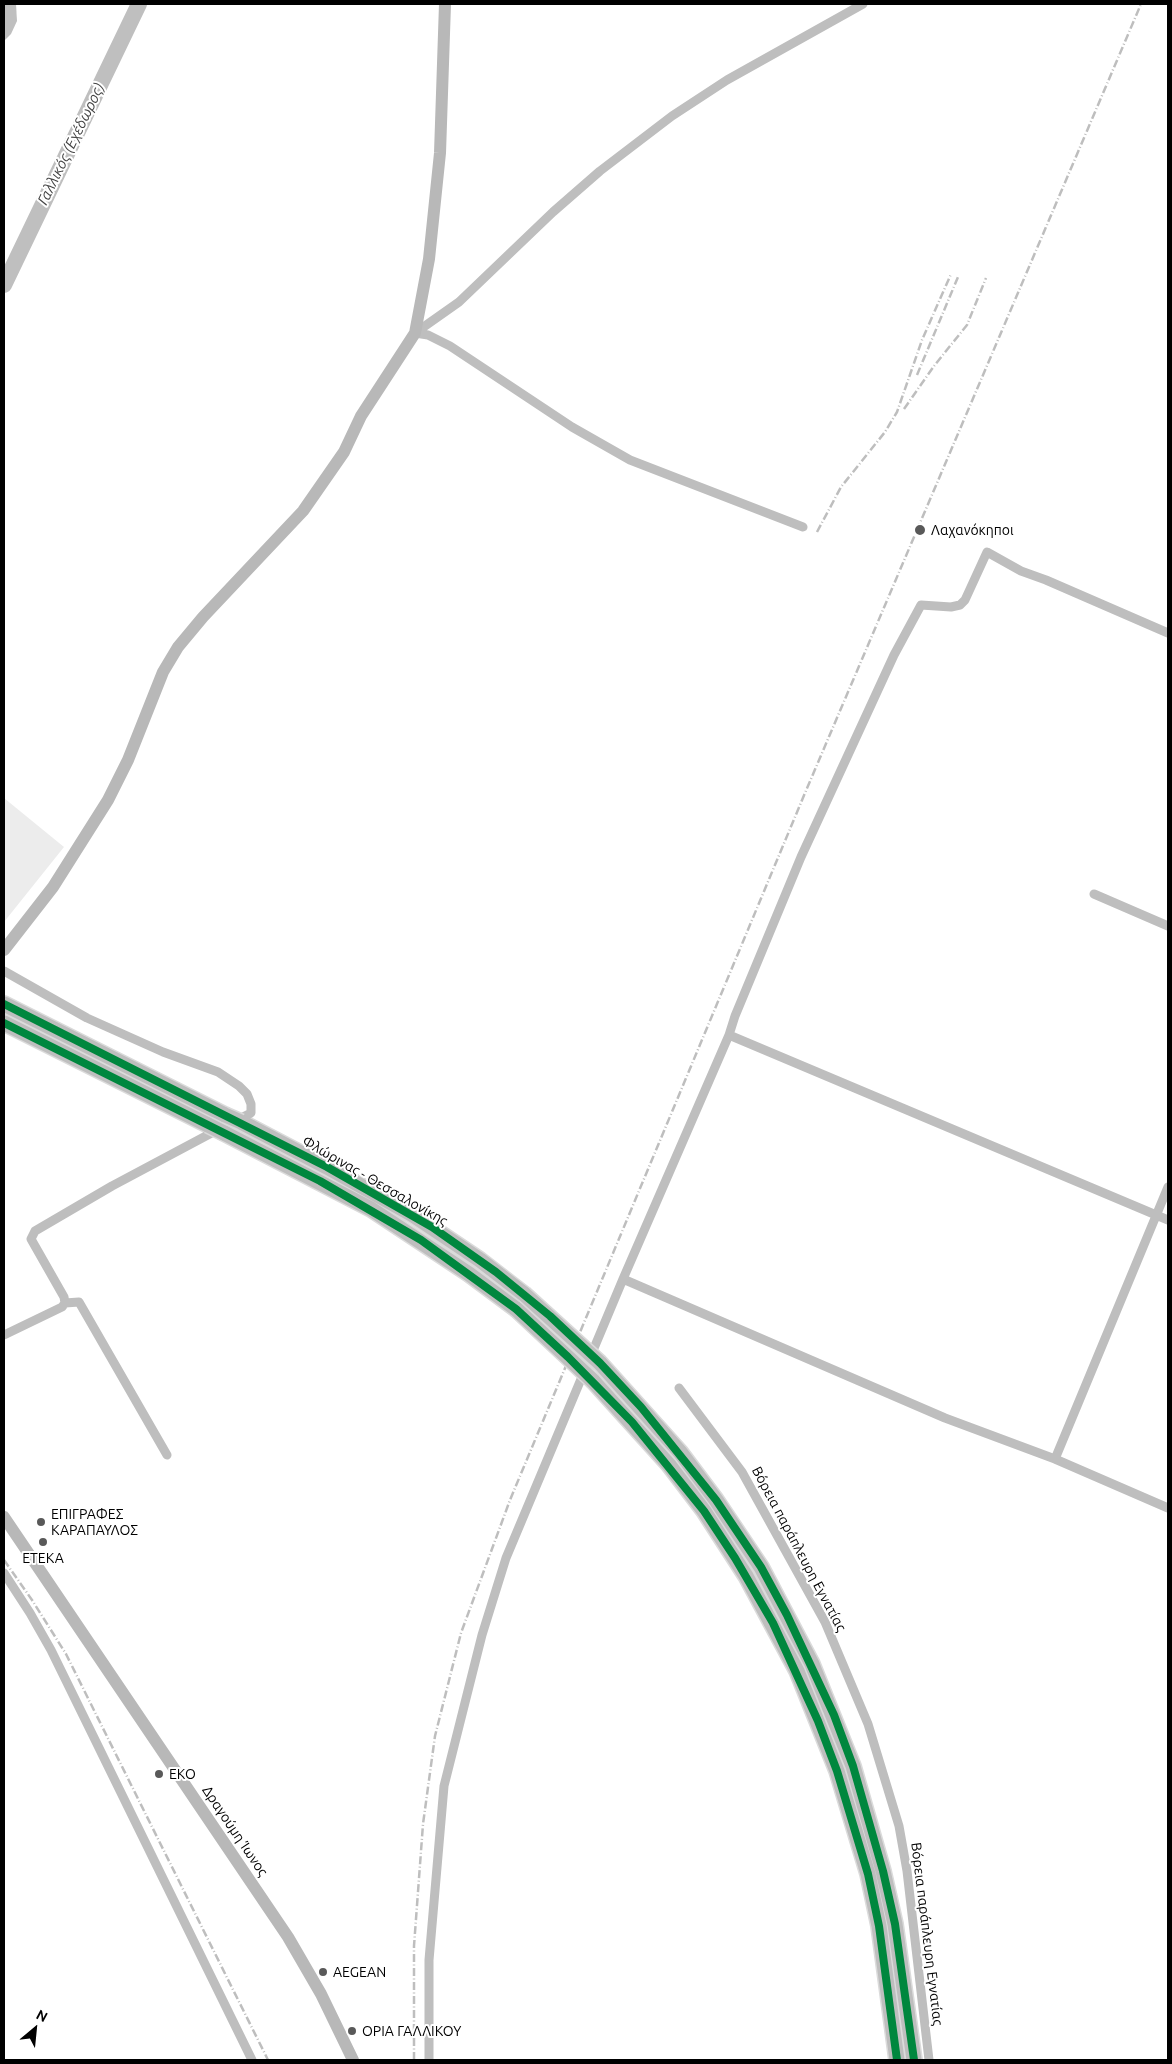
<!DOCTYPE html>
<meta charset="utf-8">
<style>
body{margin:0}
#map{position:relative;width:1172px;height:2064px;overflow:hidden;background:#fff;font-family:Ubuntu,sans-serif}
canvas{display:block}
.frame{position:absolute;inset:0;border:5px solid #000;pointer-events:none}
.north{position:absolute;left:10px;top:2004px;width:50px;height:50px;-webkit-text-stroke:4px #fff;paint-order:stroke;rotate:28deg;font-size:14px;font-weight:700;line-height:20px;text-align:center;color:#000}
.north::after{content:'';display:block;margin:auto;width:18px;height:22px;background:#000;clip-path:polygon(50% 0,100% 100%,50% 72%,0 100%)}
</style>
<div id="map">
<canvas width="1172" height="2064"></canvas>
<div class="frame"></div>
<div class="north">N</div>
</div>
<script>
const ctx = document.querySelector('canvas').getContext('2d');
ctx.lineJoin = 'round';
function fill(path, color) { ctx.fillStyle = color; ctx.fill(path, 'evenodd'); }
const toPath = rows => new Path2D(rows.map(r => 'M' + r).join(''));
function trace(path, color, width, dash) { ctx.strokeStyle = color; ctx.lineWidth = width; ctx.lineCap = dash ? 'butt' : 'round'; ctx.setLineDash(dash || []); ctx.stroke(path); }
function drawText(font, color, halo, rows, align = 'center') {
  ctx.font = font + ' Ubuntu,sans-serif'; ctx.lineWidth = 4; ctx.setLineDash([]); ctx.textBaseline = 'middle'; ctx.strokeStyle = halo; ctx.fillStyle = color; for (const [text, x, y, turn = 0] of rows) {
    ctx.save(); ctx.translate(x, y); ctx.rotate((+turn || 0) * Math.PI / 180); ctx.textAlign = isNaN(turn) ? turn : align; if (halo) ctx.strokeText(text, 0, 0); ctx.fillText(text, 0, 0); ctx.restore();
  }
}
fill(toPath([
 [4,798,64,847,4,922]
]), '#ececec');
fill(toPath([
 [4,4,16,4,17,21,11,34,4,41]
]), '#bfbfbf');
trace(toPath([
 [4,285,139,4]
]), '#bfbfbf', 16);
const primary = toPath([
 [4,1004,225,1115],
 [4,1023,208,1125],
 [241,1122,327,1167,413,1215,480,1260,524,1294],
 [224,1133,371,1209,469,1274,516,1309],
 [600,1363,680,1452,716,1500,761,1567,812,1664,853,1766,883,1871,895,1924,914,2060],
 [593,1381,669,1465,704,1511,746,1576,797,1671,837,1771,868,1874,879,1926,897,2060]
]);
trace(primary, '#dbdbdb', 18);
trace(toPath([
 [415,333,459,302,553,212,600,171,672,116,727,80,863,4],
 [415,333,428,335,450,346,572,427,630,460,803,527],
 [1094,894,1168,926],
 [4,971,87,1018,163,1052,218,1072,239,1086,247,1094,251,1104,251,1113,235,1121],
 [729,1035,1168,1220],
 [623,1279,945,1418,1055,1459,1168,1508],
 [65,1303,64,1297,31,1239,35,1231,112,1186,219,1129],
 [4,1335,62,1307,65,1303,79,1302,167,1455],
 [679,1388,742,1472,825,1622,868,1724,899,1826,907,1871,929,2060],
 [1055,1459,1168,1187],
 [4,1573,30,1613,51,1650,252,2060],
 [429,2060,429,1960,444,1786,482,1635,506,1558,623,1279,729,1035,735,1016,801,857,894,655,921,605,951,607,960,605,965,600,987,552,1021,571,1046,580,1168,633]
]), '#bebebe', 9);
trace(toPath([
 [4,950,53,887,108,800,128,760,163,672,178,647,203,617,303,511,344,452,361,416,415,333,429,259,440,153,445,4],
 [4,1517,288,1937,321,1994,353,2060]
]), '#b8b8b8', 12);
trace(primary, '#bebebe', 15);
trace(toPath([
 [917,375,958,277],
 [904,409,934,366,967,325,986,278],
 [817,532,841,487,885,432,897,412,922,340,951,274],
 [4,1560,32,1600,66,1654,268,2060],
 [414,2060,414,1946,423,1824,435,1736,461,1633,510,1500,805,793,1141,4]
]), '#bebebe', 2.5, [8, 2.5, 1, 2.5]);
const primaryBridge = toPath([
 [225,1115,241,1122],
 [208,1125,224,1133],
 [524,1294,600,1363],
 [516,1309,593,1381]
]);
trace(primaryBridge, '#dbdbdb', 18, []);
trace(primaryBridge, '#bebebe', 15);
trace(toPath([
 [4,1004,327,1167,432,1227,496,1272,550,1316,600,1363,641,1407,716,1500,761,1567,787,1615,834,1715,853,1766,883,1871,895,1924,914,2060],
 [4,1023,320,1181,421,1240,516,1309,568,1357,632,1422,704,1511,735,1558,773,1623,818,1721,837,1771,868,1874,879,1926,897,2060]
]), '#00873e', 8);
for (const [x, y, r, color] of [
 [920,530,6,"#595959"],
 [41,1522,5,"#595959"],
 [43,1542,5,"#595959"],
 [159,1774,5,"#595959"],
 [323,1972,5,"#595959"],
 [352,2031,5,"#595959"]
]) { const dot = new Path2D(); dot.arc(x, y, r, 0, 2 * Math.PI); ctx.fillStyle = color; ctx.fill(dot); trace(dot, '#fff', 2); }
drawText('14px', '#000', '#fff', [
 ["Λαχανόκηποι",931,530],
 ["ΕΠΙΓΡΑΦΕΣ",51,1514],
 ["ΚΑΡΑΠΑΥΛΟΣ",51,1530],
 ["ΕΤΕΚΑ",43,1558,"center"],
 ["EKO",169,1774],
 ["AEGEAN",333,1972],
 ["ΟΡΙΑ ΓΑΛΛΙΚΟΥ",362,2031]
], 'left');
drawText('14px', '#000', '#fff', [
 ["Φλώρινας - Θεσσαλονίκης",375,1181,30],
 ["Βόρεια παράπλευρη Εγνατίας",799,1549,62],
 ["Δραγούμη Ίωνος",235,1831,56],
 ["Βόρεια παράπλευρη Εγνατίας",927,1934,83]
]);
drawText('italic 15px', '#444', '#fff', [
 ["Γαλλικός (Εχέδωρος)",71,144,-64]
]);
</script>
